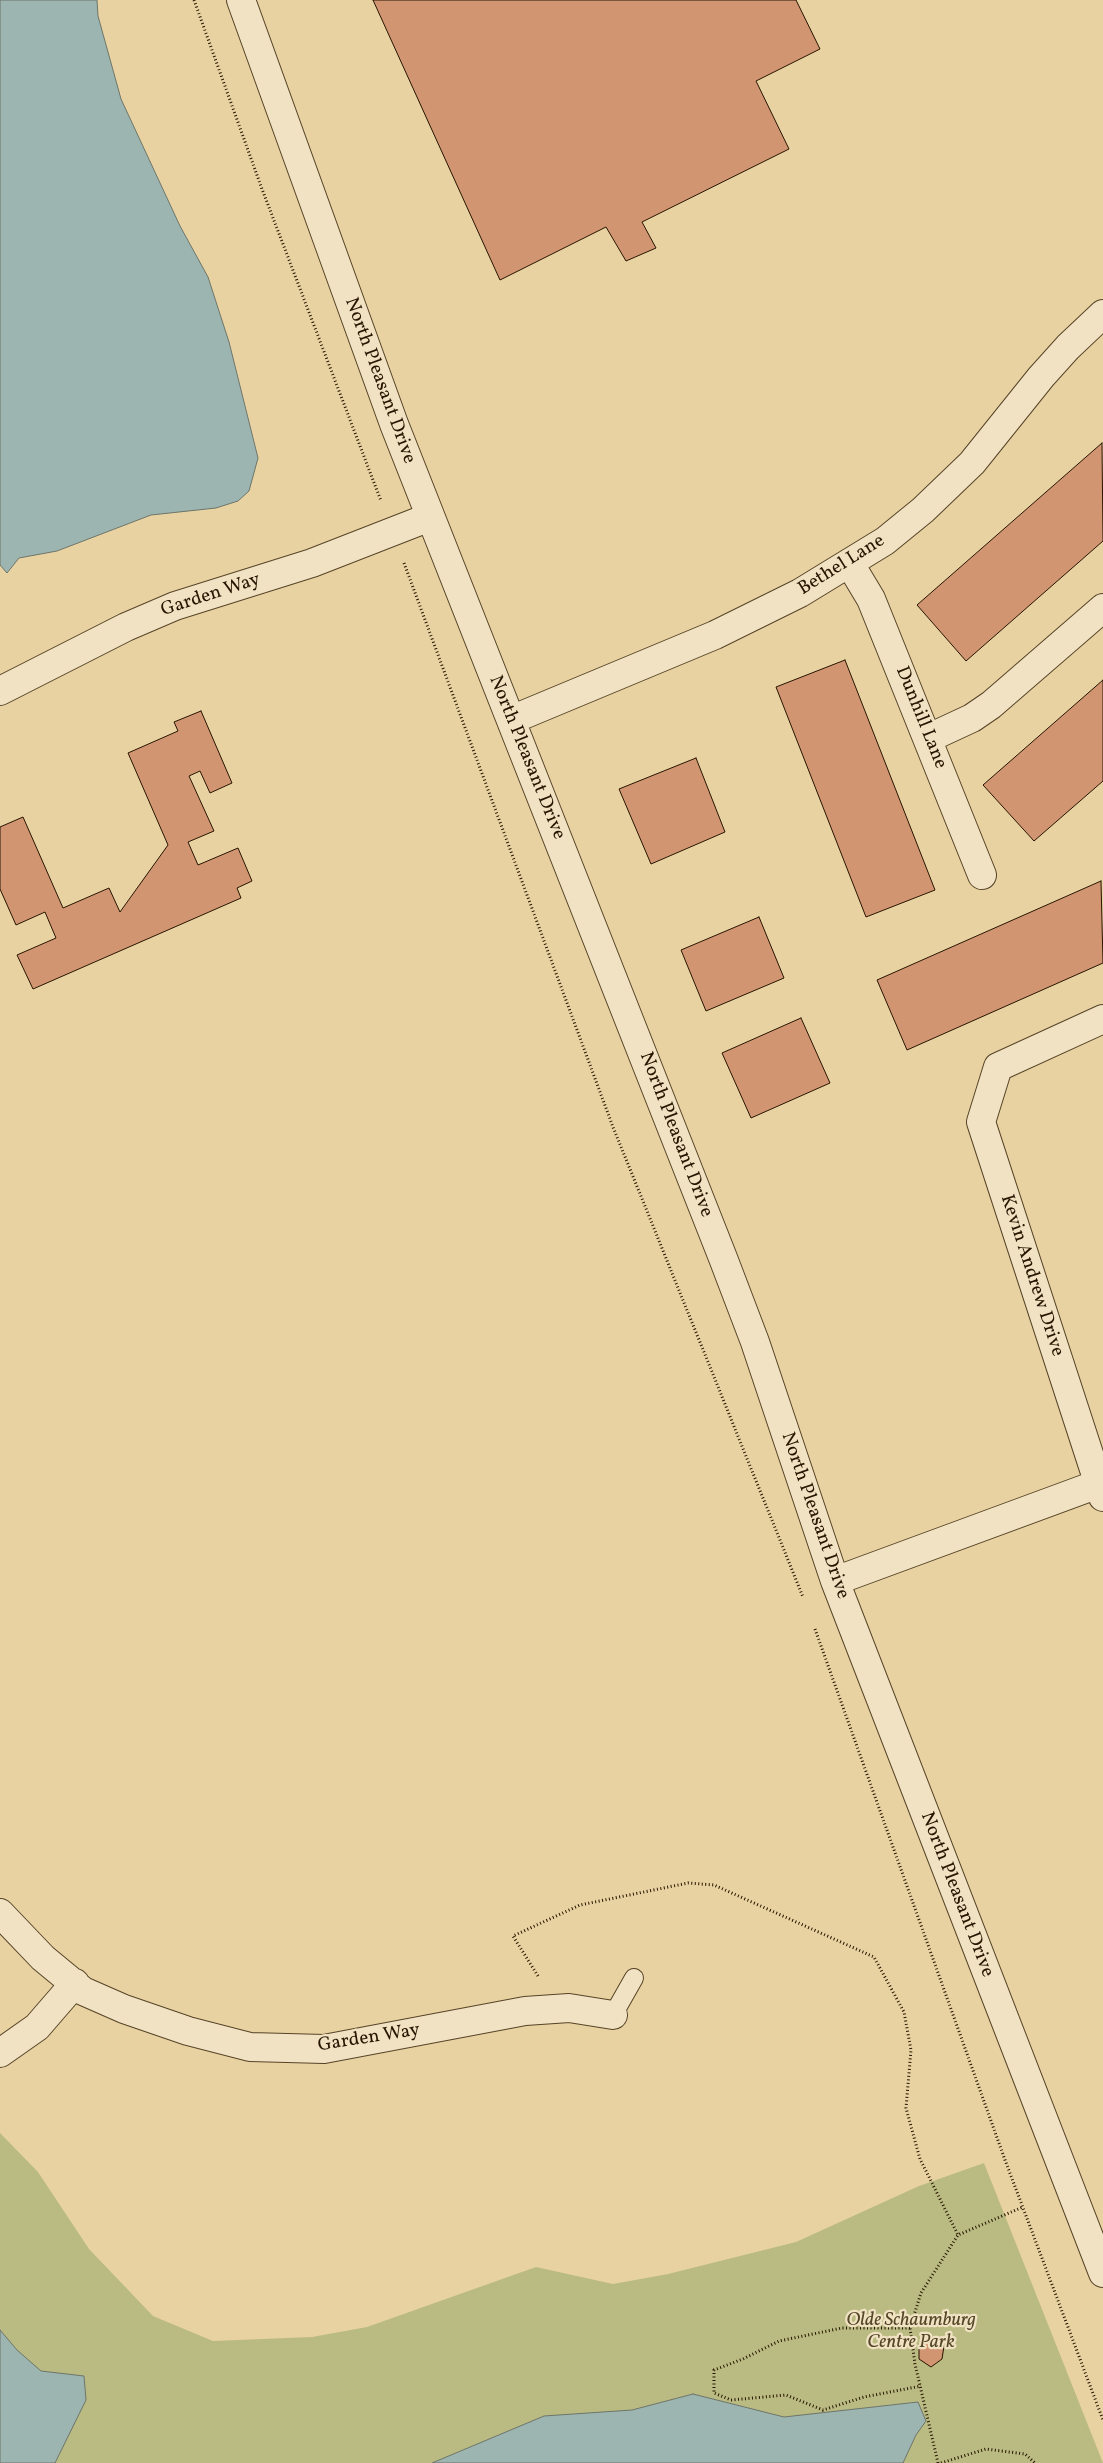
<!DOCTYPE html>
<style>
body{margin:0}
canvas{display:block;background:#e8d2a1}
</style>
<canvas width="1103" height="2463"></canvas>
<script>
const ctx = document.querySelector('canvas').getContext('2d');
ctx.lineJoin = 'round';
function fill(path, color) { ctx.fillStyle = color; ctx.fill(path, 'evenodd'); }
const toPath = rows => new Path2D(rows.map(r => 'M' + r).join(''));
function trace(path, color, width, dash) { ctx.strokeStyle = color; ctx.lineWidth = width; ctx.lineCap = dash ? 'butt' : 'round'; ctx.setLineDash(dash || []); ctx.stroke(path); }
function drawText(font, color, halo, rows, align = 'center') {
  ctx.font = font + ' Vollkorn,serif'; ctx.lineWidth = 4.5; ctx.setLineDash([]); ctx.textBaseline = 'middle'; ctx.strokeStyle = halo; ctx.fillStyle = color; for (const [text, x, y, turn = 0] of rows) {
    ctx.save(); ctx.translate(x, y); ctx.rotate((+turn || 0) * Math.PI / 180); ctx.textAlign = isNaN(turn) ? turn : align; if (halo) ctx.strokeText(text, 0, 0); ctx.fillText(text, 0, 0); ctx.restore();
  }
}
fill(toPath([
 [0,2133,38,2172,89,2249,153,2316,213,2341,312,2337,367,2327,536,2267,613,2284,668,2274,796,2242,919,2186,984,2163,1103,2463,0,2463]
]), '#babb82');
const water = toPath([
 [0,0,97,0,98,16,121,99,180,226,208,277,229,342,258,458,249,491,238,501,216,508,151,515,57,551,19,558,7,573,0,565,0,0],
 [0,2330,17,2350,41,2371,84,2376,86,2400,55,2463,0,2463,0,2330],
 [693,2394,784,2417,918,2402,926,2421,916,2435,903,2463,432,2463,544,2416,632,2410,693,2394]
]);
fill(water, '#9cb5b1');
trace(water, '#6d756a', 1);
const building = toPath([
 [373,0,796,0,820,49,756,81,789,149,642,222,656,248,626,261,606,227,500,280,373,0],
 [1102,443,1103,541,966,661,917,605,1102,443],
 [845,660,935,890,866,917,776,687,845,660],
 [1103,680,1103,781,1034,841,983,785,1103,680],
 [201,711,232,783,210,793,200,771,189,776,214,831,188,842,198,865,238,848,252,881,237,888,241,898,33,989,17,955,56,938,45,912,16,925,0,889,0,827,23,817,63,908,109,888,120,912,168,845,128,753,178,731,174,722,201,711],
 [696,758,725,832,651,864,619,789,696,758],
 [1101,881,1103,963,907,1050,877,980,1101,881],
 [759,917,784,978,706,1011,681,950,759,917],
 [801,1018,830,1083,751,1118,722,1053,801,1018],
 [932,2337,944,2346,942,2359,931,2367,919,2359,919,2344,932,2337]
]);
fill(building, '#d29572');
trace(building, '#271500', 1);
const service = toPath([
 [613,2015,634,1978]
]);
const minor = toPath([
 [241,0,394,424,723,1258,755,1342,835,1581,1103,2273],
 [850,564,871,599,982,875],
 [0,691,126,627,175,606,312,563,430,517],
 [511,720,715,635,800,593,885,541,923,510,972,463,1041,377,1068,347,1103,314],
 [929,738,972,718,991,705,1103,608],
 [1103,1019,998,1067,981,1122,1103,1497],
 [835,1581,1098,1484],
 [0,1913,43,1958,83,1991,124,2009,188,2031,250,2047,324,2049,525,2011,569,2008,613,2015],
 [0,2053,37,2027,75,1983]
]);
trace(service, '#574428', 20);
trace(minor, '#574428', 30);
trace(toPath([
 [194,0,262,189,381,501],
 [404,563,613,1127,803,1597],
 [815,1629,1005,2160,1103,2420],
 [538,1976,513,1936,580,1905,688,1883,714,1885,874,1957,904,2012,911,2050,906,2108,920,2159,958,2235],
 [910,2328,842,2328,779,2341,743,2359,714,2370,714,2393,731,2400,786,2395,823,2410,864,2397,921,2386],
 [938,2463,915,2364,910,2328,921,2293,958,2235,1023,2207],
 [941,2463,986,2449,1025,2454,1035,2463]
]), '#271500', 3, [1, 2.5]);
trace(service, '#f0e2c2', 18);
trace(minor, '#f0e2c2', 28);
drawText('19px', '#271500', '#f0e2c2', [
 ["North Pleasant Drive",379,381,70],
 ["Bethel Lane",842,566,-32],
 ["Garden Way",211,596,-18],
 ["Dunhill Lane",920,718,68],
 ["North Pleasant Drive",526,758,68],
 ["North Pleasant Drive",675,1135,69],
 ["Kevin Andrew Drive",1031,1276,72],
 ["North Pleasant Drive",814,1516,71],
 ["North Pleasant Drive",956,1895,69],
 ["Garden Way",369,2039,-9]
]);
drawText('italic 19px', '#534727', '#f0e2c2', [
 ["Olde Schaumburg",911,2322],
 ["Centre Park",911,2344]
]);
</script>
